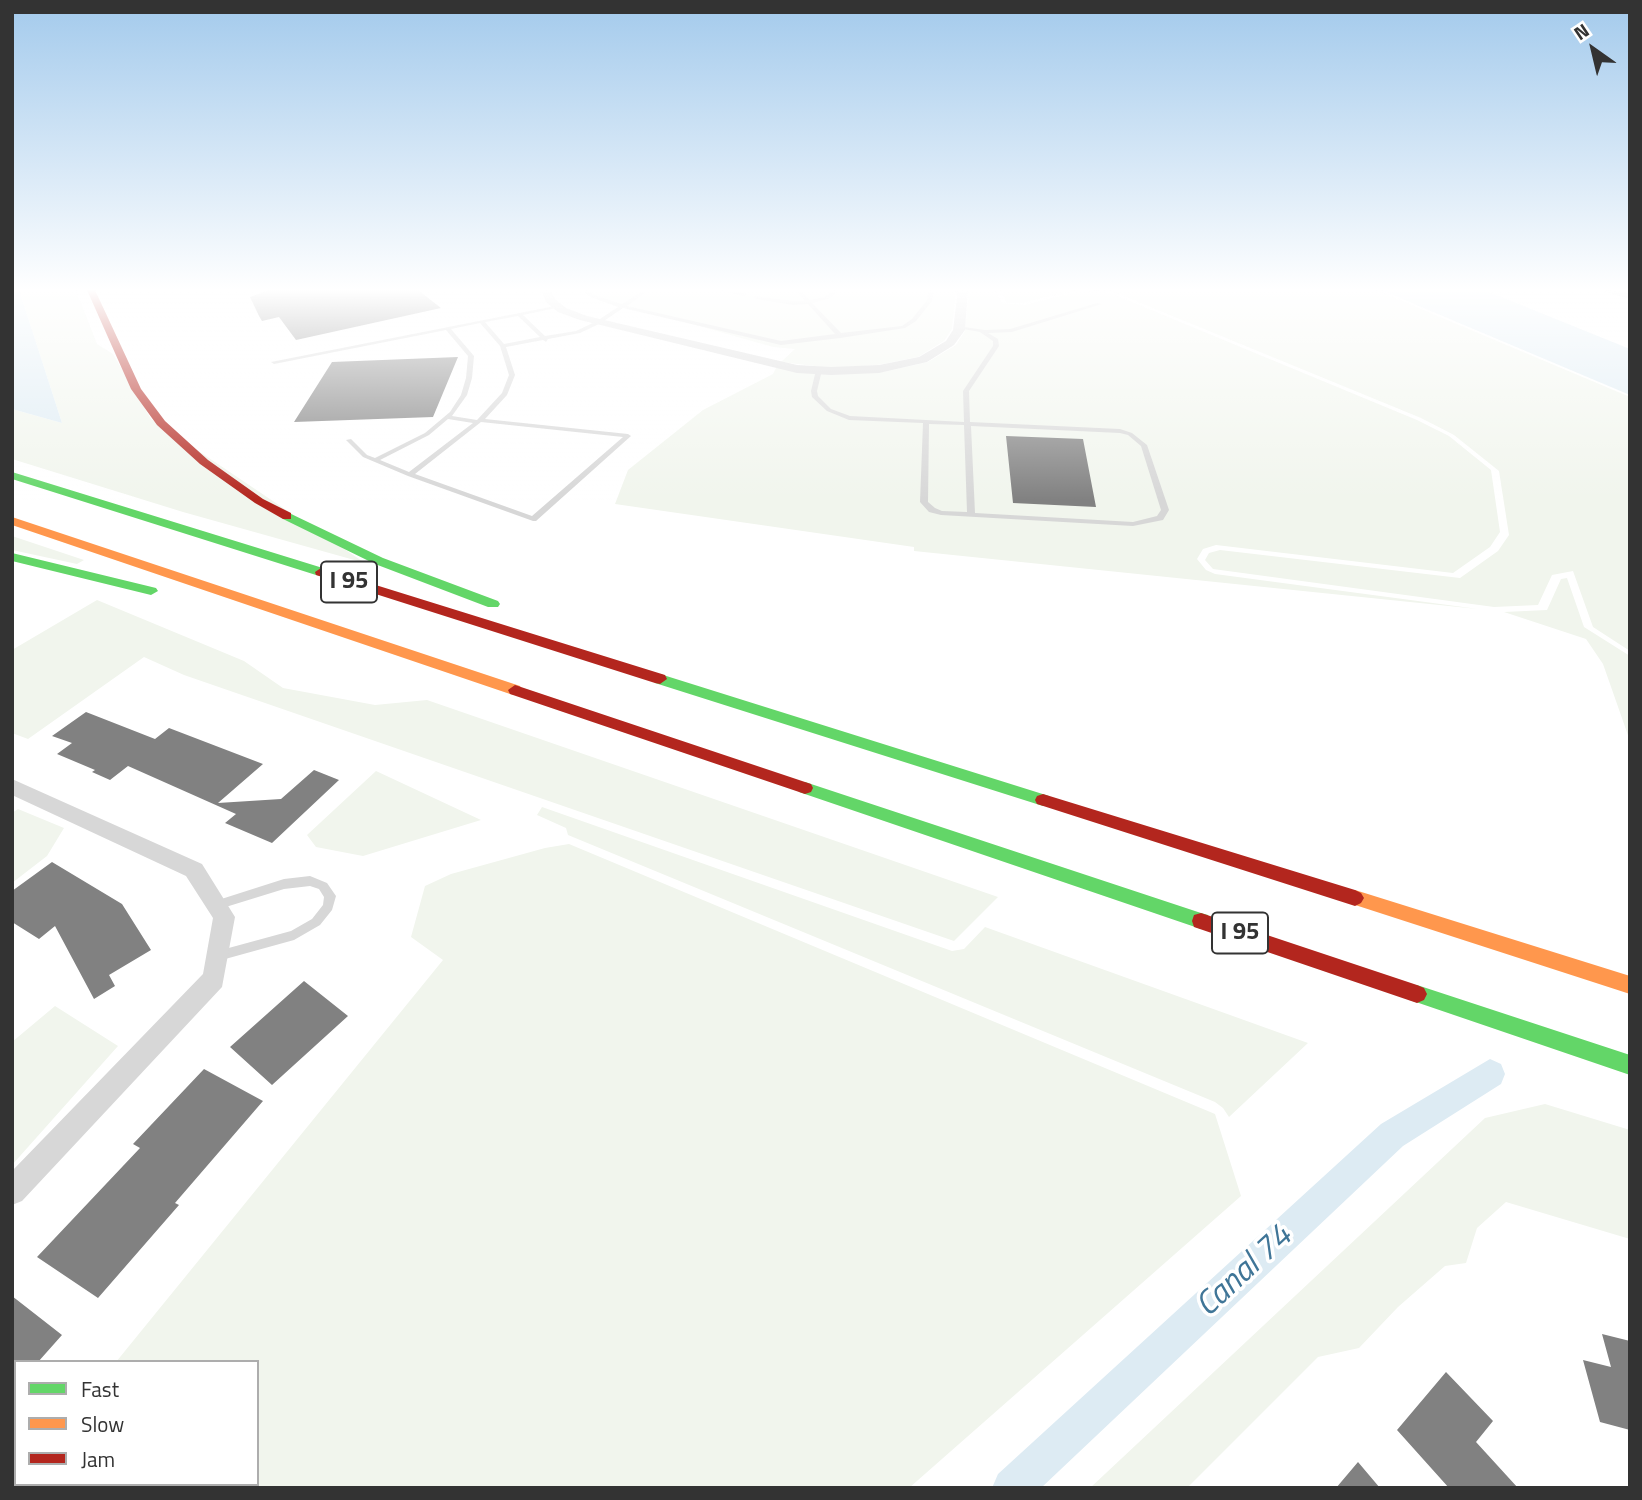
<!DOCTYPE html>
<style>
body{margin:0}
#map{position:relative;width:1642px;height:1500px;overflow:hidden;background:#fff;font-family:"Titillium Web",sans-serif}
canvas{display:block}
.frame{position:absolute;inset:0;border:14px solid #333;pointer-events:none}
.legend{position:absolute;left:14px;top:1360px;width:245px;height:126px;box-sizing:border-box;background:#fff;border:2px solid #adadad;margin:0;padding:9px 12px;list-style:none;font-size:21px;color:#333}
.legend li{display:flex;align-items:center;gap:14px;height:35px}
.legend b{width:35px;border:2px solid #adadad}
.north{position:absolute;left:1558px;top:14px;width:70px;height:70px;-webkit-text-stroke:5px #fff;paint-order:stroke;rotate:326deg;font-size:19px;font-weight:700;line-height:28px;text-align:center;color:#333}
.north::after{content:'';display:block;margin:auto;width:24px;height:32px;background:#333;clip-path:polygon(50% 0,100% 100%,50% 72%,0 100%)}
</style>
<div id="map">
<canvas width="1642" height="1500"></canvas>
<div class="frame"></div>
<ul class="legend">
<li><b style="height:9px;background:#63d668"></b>Fast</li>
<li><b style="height:9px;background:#ff974d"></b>Slow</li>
<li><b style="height:9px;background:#b3261e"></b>Jam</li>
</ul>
<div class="north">N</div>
</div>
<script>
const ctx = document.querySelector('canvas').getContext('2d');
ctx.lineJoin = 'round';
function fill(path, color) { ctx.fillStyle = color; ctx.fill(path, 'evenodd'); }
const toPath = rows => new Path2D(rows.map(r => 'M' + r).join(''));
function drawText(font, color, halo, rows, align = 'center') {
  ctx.font = font + ' "Titillium Web",sans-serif'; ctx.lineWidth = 7; ctx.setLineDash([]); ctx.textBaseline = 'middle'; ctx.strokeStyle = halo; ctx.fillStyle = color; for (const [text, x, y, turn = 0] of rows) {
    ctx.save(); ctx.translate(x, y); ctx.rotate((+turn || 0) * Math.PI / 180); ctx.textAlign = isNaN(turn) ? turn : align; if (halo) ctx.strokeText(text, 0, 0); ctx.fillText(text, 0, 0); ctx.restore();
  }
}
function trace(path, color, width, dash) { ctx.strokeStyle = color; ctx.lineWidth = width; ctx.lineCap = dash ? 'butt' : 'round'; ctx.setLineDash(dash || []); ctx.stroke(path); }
fill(toPath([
 [19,290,76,290,97,344,113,354,151,419,365,563,183,512,12,459,12,409,62,423],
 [587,290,956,290,952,329,944,341,918,357,877,365,831,368,781,362,795,349,773,347,586,294],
 [969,290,995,290,1002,303,1024,305,1071,293,1103,290,1417,420,1449,436,1491,470,1500,532,1490,547,1453,573,1216,545,1203,549,1197,559,1206,570,1215,574,1478,609,914,551,914,547,615,504,628,470,703,410,773,374,776,368,883,372,928,362,956,345,965,331],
 [1000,290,1076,290,1022,303,1007,303],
 [1109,290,1376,290,1630,397,1630,651,1593,627,1573,571,1552,575,1538,605,1494,607,1213,569,1205,560,1209,553,1220,550,1460,578,1498,551,1509,535,1499,471,1454,435,1421,418],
 [12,536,84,560,77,564,12,550],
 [1567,578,1584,627,1630,656,1630,741,1603,664,1586,639,1504,612,1547,610,1561,579],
 [97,600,244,661,283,688,375,705,427,700,998,897,954,941,184,675,144,657,28,739,12,733,12,650],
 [376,771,481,820,363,856,316,847,307,835],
 [542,807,952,951,964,949,985,927,1308,1043,1229,1117,1223,1108,1215,1102,568,835,566,828,537,815],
 [18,809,64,828,47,856,12,883,12,813],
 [569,844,1215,1114,1241,1196,909,1488,12,1488,12,1449,16,1446,16,1484,257,1484,257,1362,116,1362,443,960,411,937,425,886,451,874,545,848],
 [55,1006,118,1046,12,1165,12,1042],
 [1545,1104,1630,1130,1630,1239,1506,1202,1477,1228,1466,1263,1445,1266,1398,1307,1359,1348,1318,1357,1187,1488,1090,1488,1485,1118]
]), '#f1f5ed');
fill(toPath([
 [12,290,19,290,62,423,12,409],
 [1381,290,1484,290,1630,349,1630,395]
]), '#ddebf3');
fill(toPath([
 [1490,1059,1501,1064,1505,1074,1501,1084,1403,1146,1041,1488,992,1488,998,1474,1381,1124,1490,1059]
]), '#ddebf3');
fill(toPath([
 [269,290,418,290,441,308,296,340,279,317,262,321,259,316,250,297],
 [458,357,433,417,294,422,332,362],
 [1006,436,1083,439,1096,507,1013,503],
 [86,712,155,739,169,728,263,764,218,803,281,799,314,770,339,780,272,843,225,823,236,814,128,766,110,780,92,772,95,770,57,754,72,743,52,736],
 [52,862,122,904,151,950,109,975,115,986,94,999,55,926,39,939,12,922,12,891],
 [304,981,348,1016,272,1085,230,1047],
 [204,1069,263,1101,175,1203,179,1205,98,1298,37,1257,140,1148,133,1144],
 [12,1296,62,1335,38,1362,12,1362],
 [1602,1334,1630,1341,1630,1430,1600,1422,1583,1360,1611,1367],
 [1446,1372,1493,1421,1476,1442,1518,1488,1449,1488,1397,1430],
 [1358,1462,1380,1488,1336,1488]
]), '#818181');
fill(toPath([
 [583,290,588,290,594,295,622,304,644,290,649,290,627,306,781,341,835,334,808,304,793,305,756,299,754,298,754,296,793,301,805,301,796,290,800,290,810,300,824,297,835,290,840,290,828,299,812,303,841,333,902,326,912,319,927,300,929,290,934,290,932,301,916,321,905,328,840,338,781,345,623,308,601,323,580,333,548,339,546,342,543,340,506,347,515,375,507,395,485,419,628,434,631,436,536,521,533,521,408,476,363,457,346,440,351,439,367,455,375,458,425,433,450,412,461,395,466,378,468,356,446,330,274,364,271,362,560,305,560,307,523,315,545,336,576,331,597,321,618,307,590,297,583,290],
 [518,316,540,337,504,344,485,322,518,316],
 [480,323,500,346,509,375,502,393,477,420,452,416,467,395,472,378,474,356,451,329,480,323],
 [448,419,473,423,409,472,380,460,429,435,448,419],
 [481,422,623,437,532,516,415,474,481,422],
 [718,290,727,290,747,294,744,296,718,290],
 [1097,303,1102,304,1012,332,988,333,998,339,999,346,969,391,970,422,1120,429,1132,433,1147,445,1169,510,1163,520,1133,526,941,515,929,512,920,502,923,423,849,420,827,411,812,397,811,391,816,370,819,368,822,370,817,391,818,396,831,409,850,416,964,422,963,391,993,346,993,341,980,332,957,328,957,326,985,330,1010,329,1097,303],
 [929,424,964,425,967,512,942,511,935,508,928,502,929,424],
 [971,426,1120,433,1128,435,1141,446,1161,510,1157,516,1133,522,975,513,971,426],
 [310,876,327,883,336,896,332,910,320,925,294,940,218,961,214,960,212,956,214,952,291,931,312,919,323,905,324,897,319,889,310,886,284,889,216,910,212,908,210,905,212,902,284,879,310,876]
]), '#d7d7d7');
fill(toPath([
 [541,290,551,290,555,299,566,308,587,316,797,365,831,367,879,365,919,357,946,341,953,330,958,290,968,290,965,330,954,345,927,362,879,373,831,375,797,373,580,320,558,312,546,302,541,290],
 [1605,290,1630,293,1630,299,1606,292,1605,290],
 [12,779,202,864,235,917,222,987,22,1201,12,1205,12,1171,203,974,213,918,186,876,12,795,12,779]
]), '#d7d7d7');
fill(toPath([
 [12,472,326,569,327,572,321,576,316,575,12,479,12,472],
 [287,512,383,558,498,601,500,604,498,607,488,607,375,564,283,519,281,516,287,512],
 [12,553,156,588,158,591,151,595,12,561,12,553],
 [660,674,1049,796,1051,800,1049,804,1043,806,655,683,653,679,660,674],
 [805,782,1201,913,1208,915,1210,921,1208,927,1201,929,799,792,797,788,799,784,805,782],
 [1417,985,1630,1055,1630,1075,1410,1000,1407,994,1410,988,1417,985]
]), '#63d668');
fill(toPath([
 [12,517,520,686,522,690,515,695,510,694,12,525,12,517],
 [1355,890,1630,976,1630,994,1349,903,1346,898,1349,893,1355,890]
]), '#ff974d');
fill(toPath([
 [87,290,95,290,141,389,165,421,208,460,263,499,291,513,291,519,283,519,255,503,200,464,157,425,131,389,87,290],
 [321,568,665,675,667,679,660,684,655,683,316,575,315,572,321,568],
 [515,685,811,784,813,788,811,792,805,794,510,694,508,690,515,685],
 [1043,794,1355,890,1361,893,1364,898,1361,903,1355,906,1037,804,1035,800,1037,796,1043,794],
 [1201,913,1417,985,1424,988,1427,994,1424,1000,1417,1003,1194,927,1192,921,1194,915,1201,913]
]), '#b3261e');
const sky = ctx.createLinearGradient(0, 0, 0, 500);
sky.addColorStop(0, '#a3caec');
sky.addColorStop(0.58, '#fff');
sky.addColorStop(1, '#ffffff00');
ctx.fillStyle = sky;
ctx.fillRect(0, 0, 1642, 500);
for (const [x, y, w] of [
 [349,582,56],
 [1240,933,56]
]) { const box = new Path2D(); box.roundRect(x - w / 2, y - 20.5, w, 41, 5); ctx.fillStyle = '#fff'; ctx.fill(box); trace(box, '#333', 2); }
drawText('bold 24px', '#333', null, [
 ["I 95",349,582],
 ["I 95",1240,933]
]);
drawText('italic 33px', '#3f7597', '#fff', [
 ["Canal 74",1245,1272,-43]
]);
</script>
